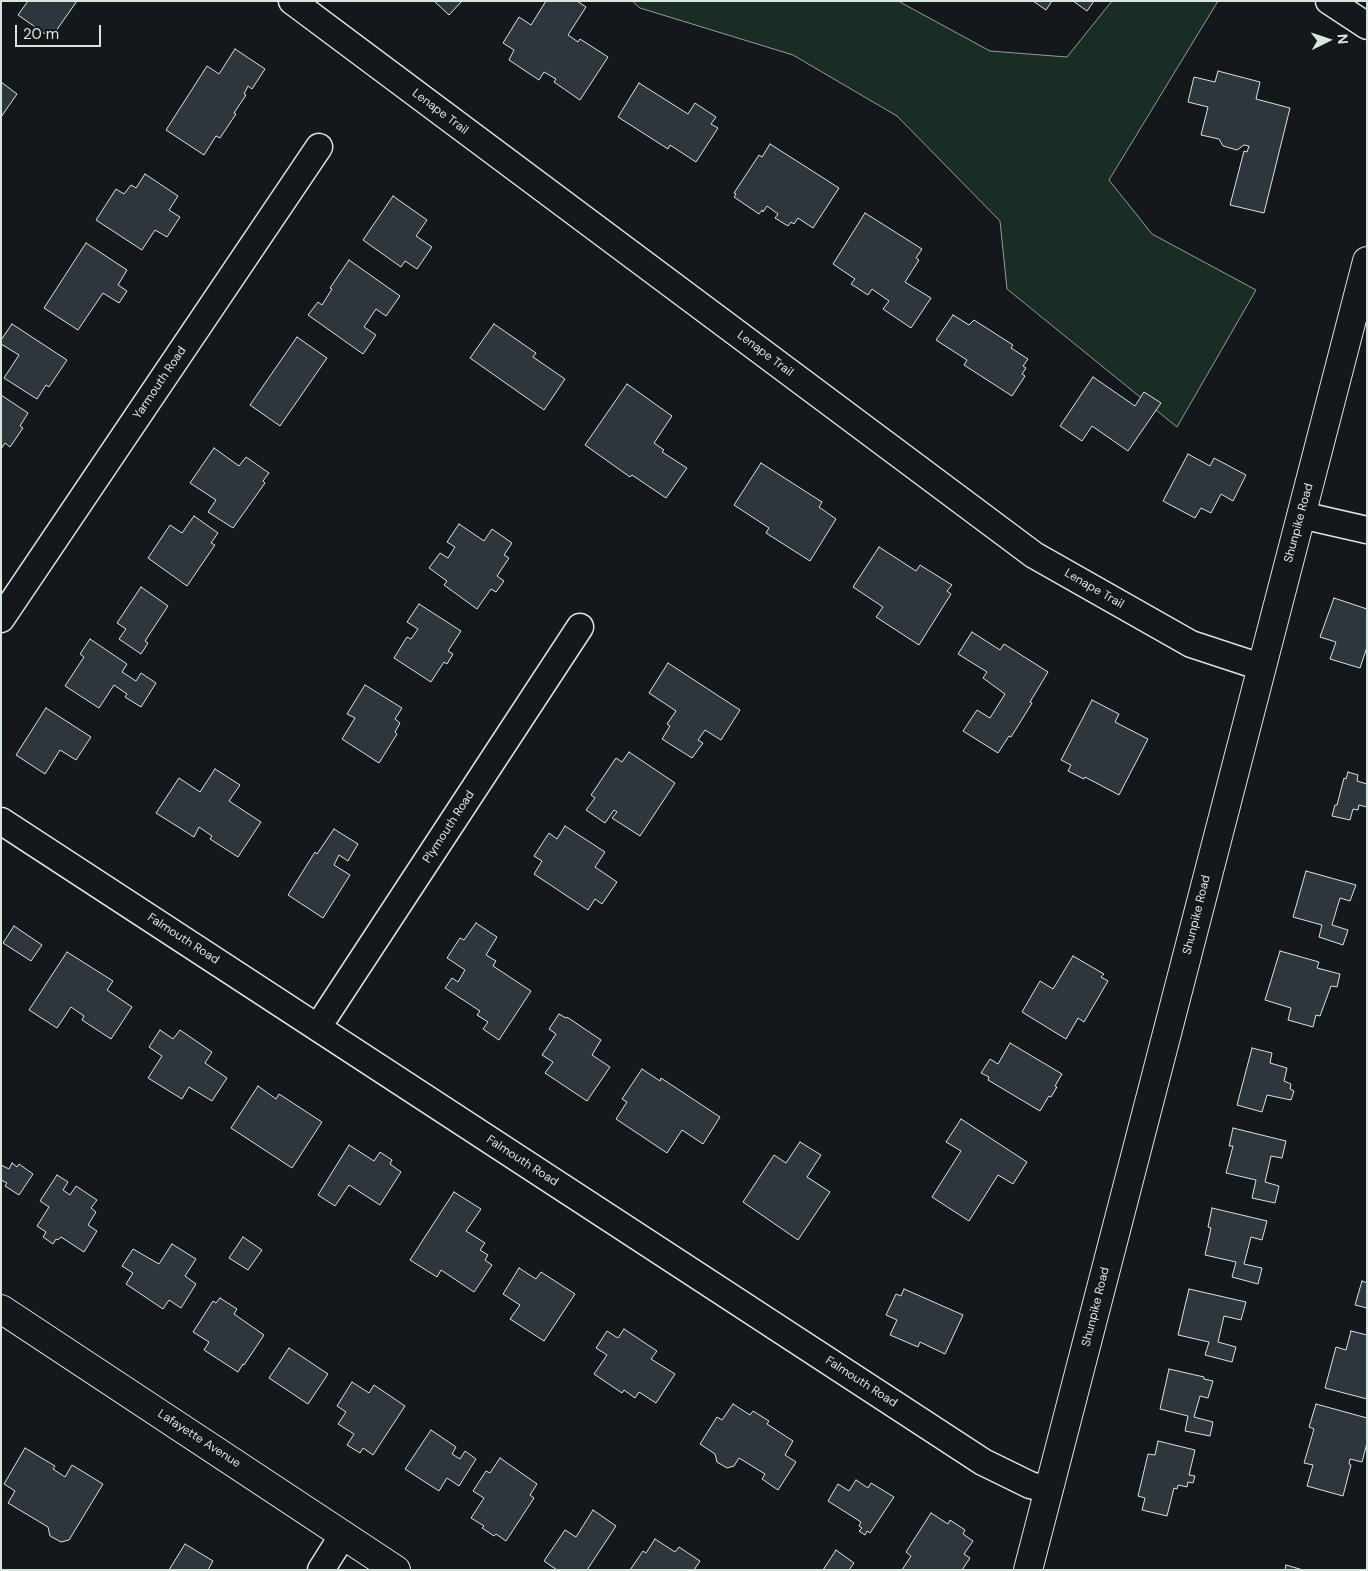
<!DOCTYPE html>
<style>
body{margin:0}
#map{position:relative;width:1368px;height:1571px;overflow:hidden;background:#14181c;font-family:"DM Sans",sans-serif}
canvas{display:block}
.frame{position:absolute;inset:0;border:2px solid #d8e6dc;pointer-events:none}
.north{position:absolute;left:1303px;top:15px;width:50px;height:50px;-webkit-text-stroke:4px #14181c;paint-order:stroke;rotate:86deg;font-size:14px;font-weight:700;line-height:20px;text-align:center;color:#d8e6dc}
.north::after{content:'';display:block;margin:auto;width:18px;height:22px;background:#d8e6dc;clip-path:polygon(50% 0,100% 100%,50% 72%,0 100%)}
.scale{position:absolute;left:15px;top:25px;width:86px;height:22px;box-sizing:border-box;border:2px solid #d8e6dc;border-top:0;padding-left:6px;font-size:15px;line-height:18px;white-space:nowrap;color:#d8e6dc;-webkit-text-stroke:4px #14181c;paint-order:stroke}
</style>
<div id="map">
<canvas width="1368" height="1571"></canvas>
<div class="frame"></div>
<div class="north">N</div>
<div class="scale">20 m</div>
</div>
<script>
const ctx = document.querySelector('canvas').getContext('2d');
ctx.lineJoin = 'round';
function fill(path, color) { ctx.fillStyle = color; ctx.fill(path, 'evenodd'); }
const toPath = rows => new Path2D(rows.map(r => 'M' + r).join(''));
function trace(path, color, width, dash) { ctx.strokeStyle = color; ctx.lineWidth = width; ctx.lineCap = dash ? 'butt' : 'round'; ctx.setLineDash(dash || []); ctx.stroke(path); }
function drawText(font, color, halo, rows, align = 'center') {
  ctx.font = font + ' "DM Sans",sans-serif'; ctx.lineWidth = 4; ctx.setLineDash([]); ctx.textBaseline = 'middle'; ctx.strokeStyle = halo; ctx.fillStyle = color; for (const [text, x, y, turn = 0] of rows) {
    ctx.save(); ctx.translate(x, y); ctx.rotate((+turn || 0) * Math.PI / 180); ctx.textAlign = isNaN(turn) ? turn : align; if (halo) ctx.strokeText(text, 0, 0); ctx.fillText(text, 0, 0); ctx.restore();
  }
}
const green = toPath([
 [632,1,898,1,990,51,1067,57,1112,1,1218,1,1109,180,1152,234,1256,290,1177,427,1007,289,1000,221,897,116,793,55,640,8,632,1]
]);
fill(green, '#1a2d24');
trace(green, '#939e99', 1);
const building = toPath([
 [28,1,77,1,51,38,18,15,28,1],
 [434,1,462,1,449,15,434,1],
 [546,1,577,1,586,7,568,35,578,42,580,39,608,57,580,100,554,82,556,79,544,72,539,80,509,60,514,50,503,43,519,17,531,25,546,1],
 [1033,1,1052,1,1046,10,1033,1],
 [1073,1,1094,1,1087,11,1073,1],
 [235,49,265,69,252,89,248,86,244,94,246,95,234,113,236,114,220,138,216,136,204,155,166,130,207,66,219,74,235,49],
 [1218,71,1260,82,1256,99,1290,108,1264,213,1230,205,1244,151,1247,152,1249,146,1244,145,1237,150,1223,146,1219,139,1201,135,1208,107,1188,102,1194,77,1215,82,1218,71],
 [1,82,17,94,1,117,1,82],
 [639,83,688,114,695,103,716,117,711,124,718,128,696,162,670,145,668,149,618,117,639,83],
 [770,144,839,188,813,228,798,218,794,224,791,222,788,226,775,218,778,214,767,206,763,212,762,210,759,214,734,197,736,194,734,193,759,155,762,157,770,144],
 [145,174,178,196,169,210,180,217,167,237,155,230,142,250,96,220,116,189,124,194,131,185,136,188,145,174],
 [393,196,427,220,416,236,432,247,417,269,405,261,401,267,363,240,393,196],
 [865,213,922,249,916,258,919,260,905,282,931,298,911,328,883,309,889,301,872,289,868,295,851,284,855,279,833,264,865,213],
 [86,243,127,270,118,285,127,291,119,303,103,293,78,330,44,308,86,243],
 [349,260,400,296,386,316,376,309,364,327,376,335,363,354,308,315,318,302,322,305,332,289,330,288,349,260],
 [953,315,969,325,974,320,1013,345,1011,348,1028,359,1023,366,1026,368,1022,374,1025,376,1012,396,964,365,967,360,936,340,953,315],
 [12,324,67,360,49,387,46,385,37,399,4,378,19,355,1,344,1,340,12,324],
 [494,324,536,353,533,357,565,379,544,410,470,358,494,324],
 [297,337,327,358,280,426,250,405,297,337],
 [1093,377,1135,406,1144,392,1161,403,1128,451,1092,426,1082,441,1060,426,1093,377],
 [627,384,672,416,654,443,664,450,662,452,687,468,666,498,632,475,630,477,585,445,627,384],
 [1,395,28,413,20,426,23,428,10,447,5,443,1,449,1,395],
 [214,448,239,466,246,457,269,473,263,481,265,483,233,528,208,512,216,500,190,483,214,448],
 [1188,454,1210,466,1214,458,1246,475,1233,501,1221,494,1211,513,1201,508,1195,518,1163,501,1188,454],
 [761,463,822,502,819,507,836,519,810,561,766,533,769,528,734,505,761,463],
 [194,516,218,533,211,543,215,545,187,586,148,558,170,525,182,533,194,516],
 [459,524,484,541,492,529,512,543,504,555,509,558,497,576,504,581,496,592,491,589,477,609,444,585,447,581,429,568,440,553,448,558,455,547,447,542,459,524],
 [879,547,916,571,920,565,952,585,947,591,951,594,919,645,876,617,883,607,853,587,879,547],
 [141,587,168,606,145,641,148,643,141,654,119,639,126,629,117,623,141,587],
 [1334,598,1367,609,1367,647,1360,668,1330,659,1336,642,1320,637,1334,598],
 [419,604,461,631,448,651,453,654,447,664,444,662,431,682,394,658,407,637,411,639,418,629,407,622,419,604],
 [972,632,1000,650,1004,644,1048,672,1030,702,1032,703,1029,708,1011,737,1009,736,998,753,963,731,977,710,990,718,1005,694,983,678,987,672,958,654,972,632],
 [90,639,127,664,122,672,136,681,141,673,156,683,141,707,125,697,127,694,114,685,99,708,65,686,84,657,80,654,90,639],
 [668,663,740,710,721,740,705,730,698,740,703,743,692,758,662,739,670,726,667,724,676,711,649,693,668,663],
 [365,685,402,708,395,719,400,723,395,732,397,734,379,763,342,739,355,718,347,714,365,685],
 [1092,700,1119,714,1115,722,1148,739,1119,795,1085,777,1084,779,1068,771,1071,765,1061,760,1092,700],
 [46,708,91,737,76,760,60,750,45,774,16,755,46,708],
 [629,752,675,783,640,836,612,818,617,812,614,810,605,823,586,810,595,798,591,795,616,758,622,762,629,752],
 [215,769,240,785,229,801,261,822,238,857,210,839,212,836,199,827,194,837,156,813,179,778,200,792,215,769],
 [1348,772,1358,775,1357,781,1367,784,1367,807,1359,805,1358,810,1353,809,1350,820,1332,816,1335,805,1337,805,1344,778,1346,779,1348,772],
 [565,826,605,852,595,867,617,882,602,904,595,899,588,910,534,874,542,861,534,856,549,833,557,839,565,826],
 [334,829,358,844,348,861,339,855,334,865,350,875,323,918,288,895,315,852,317,854,334,829],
 [1306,871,1356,885,1350,901,1340,898,1332,925,1348,930,1343,945,1319,937,1322,925,1293,917,1306,871],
 [476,923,497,937,486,955,496,961,493,966,531,991,499,1040,483,1029,488,1022,477,1015,480,1011,445,988,452,978,458,982,465,970,447,958,460,938,464,940,476,923],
 [14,926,42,945,31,961,3,943,14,926],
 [1280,951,1319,962,1317,968,1340,974,1337,987,1331,986,1320,1016,1316,1015,1313,1027,1288,1020,1291,1008,1265,1000,1280,951],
 [67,952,113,981,107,990,132,1007,111,1039,82,1020,84,1016,71,1007,57,1028,29,1010,67,952],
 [1073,956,1104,974,1101,977,1108,981,1084,1022,1078,1018,1066,1039,1022,1012,1040,981,1053,989,1073,956],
 [559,1014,566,1018,567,1017,601,1040,592,1055,610,1067,587,1101,545,1073,553,1062,542,1055,556,1034,549,1029,559,1014],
 [160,1030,173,1039,180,1030,212,1052,205,1063,227,1078,212,1101,189,1087,182,1099,148,1078,162,1056,149,1047,160,1030],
 [1010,1043,1062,1074,1055,1086,1057,1087,1051,1097,1049,1096,1040,1111,988,1080,989,1077,981,1073,990,1059,998,1064,1010,1043],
 [1252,1048,1272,1053,1270,1063,1287,1068,1284,1081,1291,1084,1290,1089,1294,1091,1291,1100,1267,1095,1262,1112,1237,1105,1252,1048],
 [642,1069,660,1081,661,1078,720,1117,703,1144,682,1130,667,1153,616,1119,627,1102,622,1099,642,1069],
 [258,1086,276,1099,279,1094,322,1122,292,1168,231,1128,258,1086],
 [961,1119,1027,1162,1013,1184,998,1175,969,1221,932,1197,961,1151,946,1142,961,1119],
 [1233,1128,1286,1141,1282,1158,1271,1156,1265,1182,1279,1186,1275,1203,1252,1198,1256,1180,1226,1173,1233,1146,1229,1146,1233,1128],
 [800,1142,821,1155,807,1177,830,1192,798,1240,743,1202,774,1155,786,1163,800,1142],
 [349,1145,374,1161,380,1152,392,1160,390,1164,401,1172,380,1205,349,1185,335,1206,318,1195,349,1145],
 [12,1163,17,1167,19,1164,33,1174,19,1195,5,1186,7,1183,1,1180,1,1165,9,1169,12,1163],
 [57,1175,68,1182,63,1190,70,1195,76,1186,97,1200,91,1208,96,1212,88,1225,97,1231,84,1252,61,1237,58,1240,56,1239,53,1244,43,1237,46,1232,37,1226,49,1207,40,1201,57,1175],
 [454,1192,481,1209,466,1231,485,1243,480,1250,488,1255,485,1260,492,1265,474,1292,441,1270,437,1277,410,1260,454,1192],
 [1212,1208,1267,1221,1262,1240,1251,1237,1244,1264,1262,1268,1258,1284,1232,1277,1236,1262,1205,1255,1211,1228,1208,1227,1212,1208],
 [243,1237,262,1250,248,1270,229,1258,243,1237],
 [172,1244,196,1259,185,1276,196,1284,181,1308,169,1300,163,1309,126,1284,133,1273,122,1266,133,1249,159,1264,172,1244],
 [519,1268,536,1279,541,1272,575,1294,544,1341,510,1319,520,1305,503,1294,519,1268],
 [1362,1281,1367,1283,1367,1308,1355,1305,1362,1281],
 [904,1289,963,1315,945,1354,920,1342,918,1347,890,1335,897,1320,886,1315,896,1294,901,1296,904,1289],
 [1189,1289,1246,1302,1241,1320,1224,1316,1218,1342,1236,1347,1232,1362,1205,1355,1209,1342,1178,1335,1189,1289],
 [220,1298,237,1309,234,1314,264,1335,244,1365,243,1364,238,1372,204,1350,209,1342,193,1332,213,1301,216,1303,220,1298],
 [624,1329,657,1351,651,1359,675,1374,656,1403,639,1392,635,1398,624,1390,622,1393,594,1374,607,1355,596,1348,607,1331,618,1338,624,1329],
 [1351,1331,1367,1335,1367,1399,1325,1388,1336,1347,1346,1350,1351,1331],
 [289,1348,328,1374,308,1404,269,1378,289,1348],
 [1169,1369,1204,1377,1204,1379,1213,1381,1208,1398,1200,1396,1194,1417,1213,1422,1210,1436,1185,1431,1188,1416,1160,1409,1169,1369],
 [352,1382,369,1393,374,1385,405,1406,373,1455,363,1448,360,1453,347,1445,354,1434,338,1424,346,1412,337,1406,352,1382],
 [733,1404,750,1415,753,1411,769,1421,767,1424,793,1441,785,1455,796,1462,778,1490,762,1479,765,1474,739,1458,734,1466,727,1468,717,1462,715,1454,700,1444,717,1417,722,1420,733,1404],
 [1316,1404,1367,1418,1367,1443,1362,1462,1350,1459,1349,1464,1351,1465,1343,1496,1307,1486,1313,1465,1304,1463,1314,1429,1309,1427,1316,1404],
 [431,1430,456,1447,452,1454,460,1459,465,1451,476,1459,459,1486,447,1478,439,1491,405,1469,431,1430],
 [1158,1441,1195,1450,1189,1475,1195,1476,1193,1483,1188,1482,1187,1487,1178,1485,1177,1489,1174,1488,1167,1516,1142,1510,1145,1498,1138,1496,1148,1454,1155,1455,1158,1441],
 [25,1448,55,1466,53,1469,65,1477,72,1465,103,1484,69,1540,61,1542,50,1536,48,1527,8,1503,15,1491,4,1484,25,1448],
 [500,1458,537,1484,530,1495,534,1498,506,1541,496,1534,494,1536,482,1528,484,1526,471,1518,484,1498,473,1491,486,1471,490,1473,500,1458],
 [856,1480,868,1488,871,1483,894,1497,870,1533,867,1531,865,1535,859,1531,862,1528,859,1526,861,1522,828,1501,838,1484,849,1491,856,1480],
 [593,1510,616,1526,587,1570,557,1570,544,1561,565,1530,576,1537,593,1510],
 [931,1513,948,1524,950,1520,965,1530,963,1534,973,1541,964,1554,970,1558,962,1570,902,1570,911,1556,906,1552,931,1513],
 [655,1539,675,1552,679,1547,700,1561,694,1570,630,1570,643,1551,646,1553,655,1539],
 [185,1544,213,1561,208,1570,169,1570,185,1544],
 [836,1550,854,1563,849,1570,823,1570,836,1550],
 [1286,1565,1303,1570,1285,1570,1286,1565]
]);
fill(building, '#2c363c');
trace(building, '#d8e6dc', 1);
const street = toPath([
 [292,1,1034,555,1191,644,1261,667],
 [1329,1,1367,26],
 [1301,515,1367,530],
 [1,619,319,147],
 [1,821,983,1462,1030,1485,1049,1490],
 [318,1027,580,627],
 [321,1570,343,1535]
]);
const secondary = toPath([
 [1,1309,396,1570],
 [1028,1570,1367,261]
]);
trace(street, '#d8e6dc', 29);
trace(secondary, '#d8e6dc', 30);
trace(street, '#14181c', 26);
trace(secondary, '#14181c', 28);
drawText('12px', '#d8e6dc', '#14181c', [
 ["Lenape Trail",440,112,37],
 ["Lenape Trail",765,354,37],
 ["Yarmouth Road",160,383,-56],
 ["Shunpike Road",1299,523,-75],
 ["Lenape Trail",1094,589,30],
 ["Plymouth Road",449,827,-57],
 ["Shunpike Road",1197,915,-76],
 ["Falmouth Road",183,939,33],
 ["Falmouth Road",522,1161,33],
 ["Shunpike Road",1096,1307,-76],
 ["Falmouth Road",861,1382,33],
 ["Lafayette Avenue",199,1439,33]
]);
</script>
